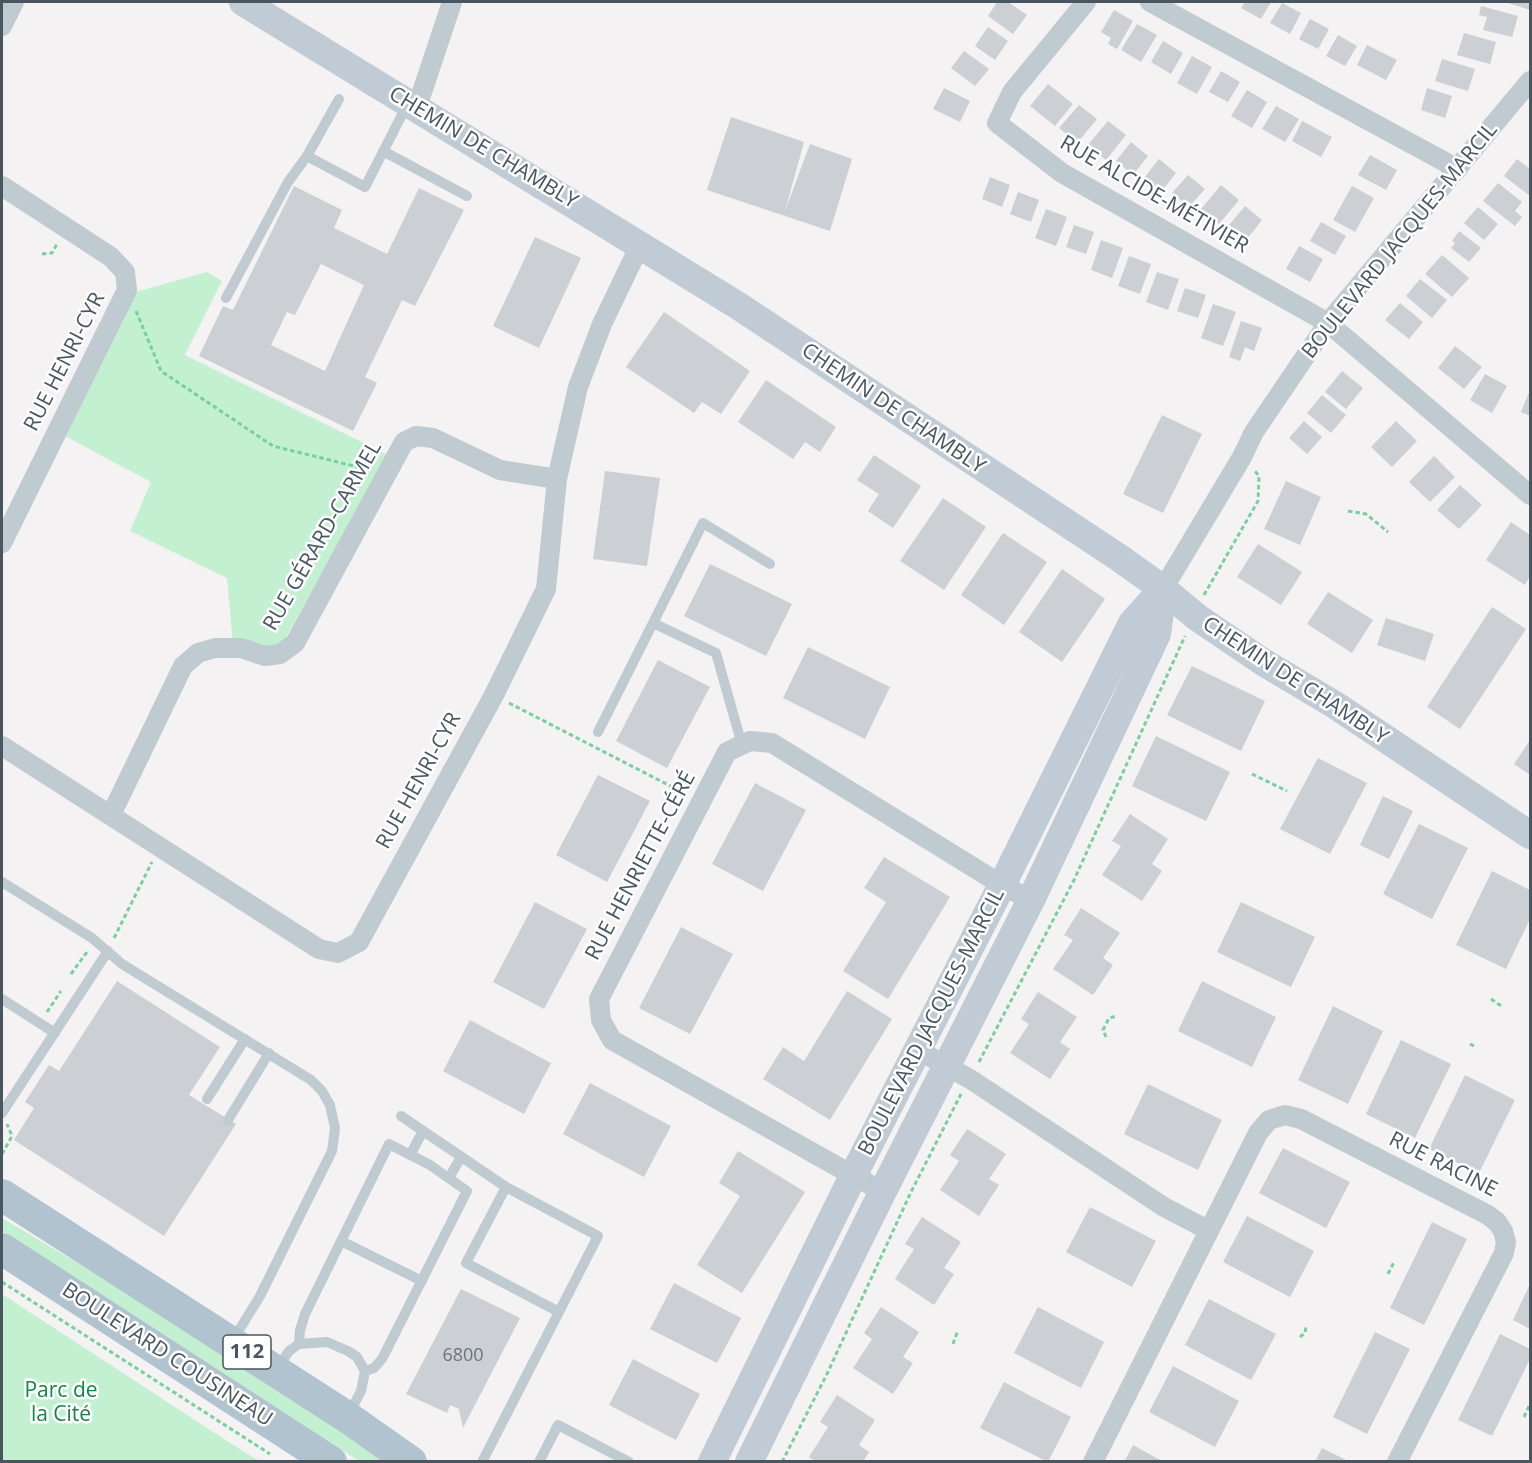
<!DOCTYPE html>
<meta charset="utf-8">
<style>
body{margin:0}
#map{position:relative;width:1532px;height:1463px;overflow:hidden;background:#f4f2f2;font-family:"Open Sans",sans-serif}
canvas{display:block}
.frame{position:absolute;inset:0;border:3px solid #495660;pointer-events:none}
</style>
<div id="map">
<canvas width="1532" height="1463"></canvas>
<div class="frame"></div>
</div>
<script>
const ctx = document.querySelector('canvas').getContext('2d');
ctx.lineJoin = 'round';
function fill(path, color) { ctx.fillStyle = color; ctx.fill(path, 'evenodd'); }
const toPath = rows => new Path2D(rows.map(r => 'M' + r).join(''));
function trace(path, color, width, dash) { ctx.strokeStyle = color; ctx.lineWidth = width; ctx.lineCap = dash ? 'butt' : 'round'; ctx.setLineDash(dash || []); ctx.stroke(path); }
function drawText(font, color, halo, rows, align = 'center') {
  ctx.font = font + ' "Open Sans",sans-serif'; ctx.lineWidth = 5; ctx.setLineDash([]); ctx.textBaseline = 'middle'; ctx.strokeStyle = halo; ctx.fillStyle = color; for (const [text, x, y, turn = 0] of rows) {
    ctx.save(); ctx.translate(x, y); ctx.rotate((+turn || 0) * Math.PI / 180); ctx.textAlign = isNaN(turn) ? turn : align; if (halo) ctx.strokeText(text, 0, 0); ctx.fillText(text, 0, 0); ctx.restore();
  }
}
fill(toPath([
 [207,272,222,281,185,355,388,455,278,651,233,643,227,578,130,531,151,482,65,436,132,293],
 [2,1218,96,1274,334,1427,383,1461,359,1461,2,1231],
 [2,1294,227,1441,259,1461,2,1461]
]), '#c2f0d1');
fill(toPath([
 [997,2,1008,2,1027,15,1013,34,988,16],
 [1245,2,1271,2,1261,19,1241,8],
 [1505,2,1530,2,1530,10],
 [1282,3,1301,13,1290,34,1270,23],
 [1481,6,1518,16,1512,37,1483,30,1487,17,1479,15],
 [1114,10,1133,21,1117,49,1108,44,1111,38,1101,32],
 [1310,19,1329,29,1318,49,1299,39],
 [1137,24,1157,35,1141,62,1121,50],
 [988,27,1008,41,995,60,975,46],
 [1464,33,1496,42,1490,64,1457,55],
 [1338,35,1357,46,1345,66,1326,56],
 [1163,41,1183,53,1171,74,1151,62],
 [1367,45,1397,60,1386,80,1357,65],
 [964,51,989,69,975,86,951,68],
 [1192,56,1212,67,1197,94,1177,83],
 [1442,59,1475,69,1468,91,1435,81],
 [1221,71,1240,82,1228,102,1209,92],
 [1048,84,1073,104,1055,126,1030,106],
 [944,88,970,101,960,122,933,109],
 [1427,88,1452,96,1445,118,1421,110],
 [1247,90,1267,102,1252,128,1231,116],
 [1079,105,1097,119,1077,143,1059,128],
 [1276,106,1299,119,1285,142,1262,129],
 [731,117,804,142,785,211,810,144,852,159,830,231,707,190],
 [1108,121,1126,135,1106,160,1088,145],
 [1302,121,1332,137,1321,157,1292,141],
 [1131,142,1148,156,1133,175,1116,161],
 [1370,155,1397,170,1386,190,1358,175],
 [1159,159,1176,173,1161,192,1144,178],
 [1517,159,1530,169,1530,196,1504,176],
 [1188,175,1205,189,1189,207,1172,193],
 [990,177,1010,185,1002,207,982,199],
 [1498,183,1522,202,1515,211,1522,217,1515,226,1483,201],
 [1221,185,1239,200,1219,224,1201,209],
 [294,186,342,210,334,228,387,254,419,188,464,210,415,306,402,300,365,377,377,383,353,431,199,356,223,306,233,310],
 [321,264,364,285,325,371,271,345,287,312,295,315],
 [1352,186,1374,198,1355,232,1333,220],
 [1018,192,1039,200,1031,222,1010,214],
 [1245,206,1262,220,1247,239,1229,225],
 [1478,207,1498,224,1484,240,1464,223],
 [1046,209,1067,217,1056,246,1035,238],
 [1321,222,1346,236,1335,255,1310,241],
 [1074,225,1094,232,1086,254,1066,247],
 [1459,231,1481,248,1469,262,1451,248,1455,243,1452,241],
 [535,237,581,258,539,348,493,326],
 [1101,240,1123,248,1112,278,1091,270],
 [1299,246,1323,259,1310,282,1286,269],
 [1442,255,1469,278,1452,297,1425,274],
 [1129,256,1151,264,1140,294,1118,286],
 [1157,272,1179,279,1168,310,1146,302],
 [1420,279,1447,300,1432,318,1406,296],
 [1185,288,1206,295,1198,318,1177,311],
 [1400,303,1423,322,1409,339,1385,320],
 [1213,304,1236,312,1223,346,1201,338],
 [664,312,750,371,721,414,702,402,694,413,626,367],
 [1241,321,1262,328,1254,351,1245,347,1240,361,1229,357],
 [1455,346,1482,367,1464,389,1438,368],
 [1342,371,1363,388,1346,409,1325,392],
 [1485,374,1507,386,1492,413,1470,400],
 [766,380,836,427,820,452,805,442,793,459,738,422],
 [1530,390,1530,416,1521,412],
 [1322,395,1346,415,1331,433,1307,413],
 [1162,415,1202,434,1163,513,1123,494],
 [1304,421,1322,437,1307,454,1289,438],
 [1396,421,1417,441,1392,467,1371,447],
 [874,455,921,486,893,528,868,511,879,494,857,480],
 [1434,456,1455,477,1430,502,1409,482],
 [605,471,660,478,647,566,593,559],
 [1286,481,1321,497,1300,545,1264,529],
 [1460,485,1482,505,1459,529,1437,510],
 [943,498,986,527,944,590,900,561],
 [1511,522,1530,535,1530,576,1525,585,1486,560],
 [1003,533,1047,562,1004,625,961,595],
 [1258,544,1302,572,1281,605,1237,577],
 [710,564,792,604,766,656,684,616],
 [1062,569,1105,599,1062,662,1019,632],
 [1328,592,1373,620,1352,653,1307,624],
 [1492,607,1526,629,1460,729,1427,707],
 [1386,618,1434,634,1425,661,1377,645],
 [808,647,890,687,865,739,783,698],
 [658,660,710,687,667,768,616,741],
 [1192,666,1265,701,1241,751,1167,715],
 [1156,736,1230,772,1206,821,1132,786],
 [1530,740,1530,775,1514,764],
 [1318,758,1367,783,1330,854,1280,829],
 [598,775,650,801,607,882,556,855],
 [755,783,806,810,763,891,712,864],
 [1383,796,1413,811,1389,859,1360,845],
 [1130,814,1168,839,1152,864,1162,871,1142,901,1102,875,1121,846,1112,841],
 [1419,824,1468,848,1432,919,1383,894],
 [884,857,950,897,888,999,843,971,886,902,864,888],
 [1492,871,1530,890,1530,919,1506,969,1456,945],
 [535,902,587,929,544,1009,493,982],
 [1241,902,1315,937,1291,987,1217,952],
 [1081,908,1120,933,1103,958,1113,965,1093,995,1053,969,1073,940,1064,935],
 [681,927,733,954,690,1034,639,1008],
 [117,981,220,1047,189,1095,236,1124,164,1236,14,1140,34,1108,25,1102,49,1065,59,1071],
 [1202,981,1276,1017,1252,1067,1178,1031],
 [847,991,892,1019,830,1120,763,1079,783,1047,804,1061],
 [1038,992,1077,1017,1060,1042,1070,1049,1050,1079,1010,1053,1029,1024,1021,1019],
 [1333,1006,1383,1031,1348,1104,1298,1080],
 [470,1020,551,1063,524,1114,443,1071],
 [1401,1040,1451,1064,1415,1138,1366,1114],
 [1465,1075,1515,1100,1479,1173,1429,1149],
 [590,1083,671,1126,644,1177,563,1134],
 [1148,1084,1222,1120,1198,1170,1124,1134],
 [967,1129,1006,1154,989,1179,999,1185,979,1216,940,1190,959,1161,950,1155],
 [1283,1148,1350,1182,1326,1228,1259,1193],
 [738,1151,805,1192,742,1293,697,1265,740,1196,719,1183],
 [1090,1207,1156,1241,1132,1287,1066,1252],
 [1247,1216,1314,1251,1290,1297,1223,1262],
 [922,1217,961,1242,944,1268,954,1274,934,1305,895,1279,914,1249,905,1244],
 [1432,1222,1467,1239,1424,1325,1390,1308],
 [674,1283,741,1318,717,1363,650,1329],
 [1530,1284,1530,1329,1513,1320],
 [461,1289,520,1318,463,1428,459,1409,450,1405,447,1413,406,1394],
 [1209,1299,1276,1334,1251,1380,1185,1345],
 [881,1307,919,1332,903,1357,913,1363,893,1394,853,1368,872,1339,864,1333],
 [1038,1307,1104,1342,1081,1388,1014,1353],
 [1375,1332,1410,1349,1367,1434,1333,1417],
 [1500,1334,1530,1349,1530,1359,1492,1436,1458,1420],
 [633,1359,700,1394,676,1440,609,1405],
 [1173,1366,1239,1401,1215,1447,1149,1412],
 [1004,1382,1071,1417,1048,1462,980,1428],
 [837,1395,875,1420,859,1445,869,1452,863,1462,817,1462,809,1457,828,1427,820,1422],
 [1133,1445,1164,1462,1124,1462],
 [1322,1448,1350,1462,1315,1462]
]), '#cccfd4');
trace(toPath([
 [42,254,52,253,58,242],
 [136,311,161,371,273,446,370,470],
 [1348,511,1366,514,1388,532],
 [1204,595,1258,501,1259,476,1254,470],
 [509,703,684,793],
 [1252,774,1287,791],
 [114,938,152,862],
 [71,974,87,952],
 [1491,999,1503,1007],
 [47,1012,61,991],
 [1106,1037,1103,1030,1109,1018,1117,1016],
 [1470,1044,1476,1047],
 [979,1062,1074,880,1185,636],
 [2,1154,12,1136,7,1124],
 [1388,1274,1394,1262],
 [2,1282,270,1454],
 [1300,1337,1305,1333,1306,1326],
 [953,1344,958,1330],
 [1524,1417,1530,1404],
 [782,1462,827,1374,911,1192,961,1094]
]), '#79cf9f', 3, [4.5, 3]);
trace(toPath([
 [383,151,467,196],
 [307,156,339,99],
 [226,298,288,182,307,156,365,187,407,105],
 [653,623,703,523,770,564],
 [598,732,653,623,716,653,742,745],
 [2,882,92,938,122,964,311,1080,322,1091,330,1105,335,1128,332,1151,260,1296,233,1340],
 [2,999,55,1033],
 [207,1099,245,1039],
 [2,1113,108,951],
 [401,1116,506,1187],
 [228,1120,269,1053],
 [410,1155,423,1131],
 [449,1178,461,1157],
 [341,1241,422,1281],
 [299,1344,300,1330,305,1314,389,1144,430,1165,467,1191,382,1359,374,1368,365,1371],
 [277,1369,289,1351,299,1344,327,1342,348,1351,357,1357,365,1371,361,1391,349,1414],
 [482,1462,559,1312,598,1236,506,1187,466,1263,559,1312],
 [539,1462,558,1425,629,1462]
]), '#c0cad1', 10);
trace(toPath([
 [1086,2,1012,92,997,123,1062,173,1328,323,1530,495],
 [1150,2,1458,169],
 [2,26,14,2],
 [417,107,452,2],
 [2,186,111,257,125,272,127,290,2,543],
 [1163,589,1242,457,1254,432,1328,323,1530,81],
 [2,746,319,949,338,953,359,942,494,695,546,589,557,479,578,387,602,324,640,245],
 [111,815,183,666,198,653,215,648,241,648,265,656,280,654,295,643,404,442,416,436,433,438,500,470,557,479],
 [918,1050,970,1079,1164,1207,1208,1230],
 [882,1193,854,1174,840,1168,612,1040,601,1020,599,999,727,752,750,741,772,743,1002,885,1031,900],
 [1093,1462,1258,1133,1269,1120,1285,1115,1301,1119,1488,1215,1497,1222,1503,1231,1506,1242,1504,1253,1397,1462]
]), '#c0cad1', 20);
trace(toPath([
 [243,2,737,305,1118,557,1163,589,1198,618,1263,662,1335,705,1530,835],
 [712,1462,854,1174,1002,885,1132,623,1163,589],
 [749,1462,882,1193,1031,900,1157,634,1163,589]
]), '#c0cbd5', 28);
trace(toPath([
 [2,1195,347,1417,411,1462],
 [2,1249,331,1462]
]), '#b2c3d0', 32);
drawText('18px', '#6a747d', null, [
 ["6800",463,1356]
]);
for (const [x, y, w] of [
 [247,1352,48]
]) { const box = new Path2D(); box.roundRect(x - w / 2, y - 17, w, 34, 4.5); ctx.fillStyle = '#fff'; ctx.fill(box); trace(box, '#495660', 1.5); }
drawText('bold 20px', '#495660', null, [
 ["112",247,1352]
]);
drawText('21px', '#495660', '#fff', [
 ["CHEMIN DE CHAMBLY",483,148,31],
 ["RUE ALCIDE-MÉTIVIER",1154,195,30],
 ["BOULEVARD JACQUES-MARCIL",1400,241,-51],
 ["RUE HENRI-CYR",65,362,-63],
 ["CHEMIN DE CHAMBLY",893,409,34],
 ["RUE GÉRARD-CARMEL",323,536,-60],
 ["CHEMIN DE CHAMBLY",1295,681,33],
 ["RUE HENRI-CYR",419,781,-61],
 ["RUE HENRIETTE-CÉRÉ",641,866,-62],
 ["BOULEVARD JACQUES-MARCIL",932,1022,-63],
 ["RUE RACINE",1443,1165,27],
 ["BOULEVARD COUSINEAU",167,1355,33]
]);
drawText('21px', '#188347', '#fff', [
 ["Parc de",61,1391],
 ["la Cité",61,1415]
]);
</script>
